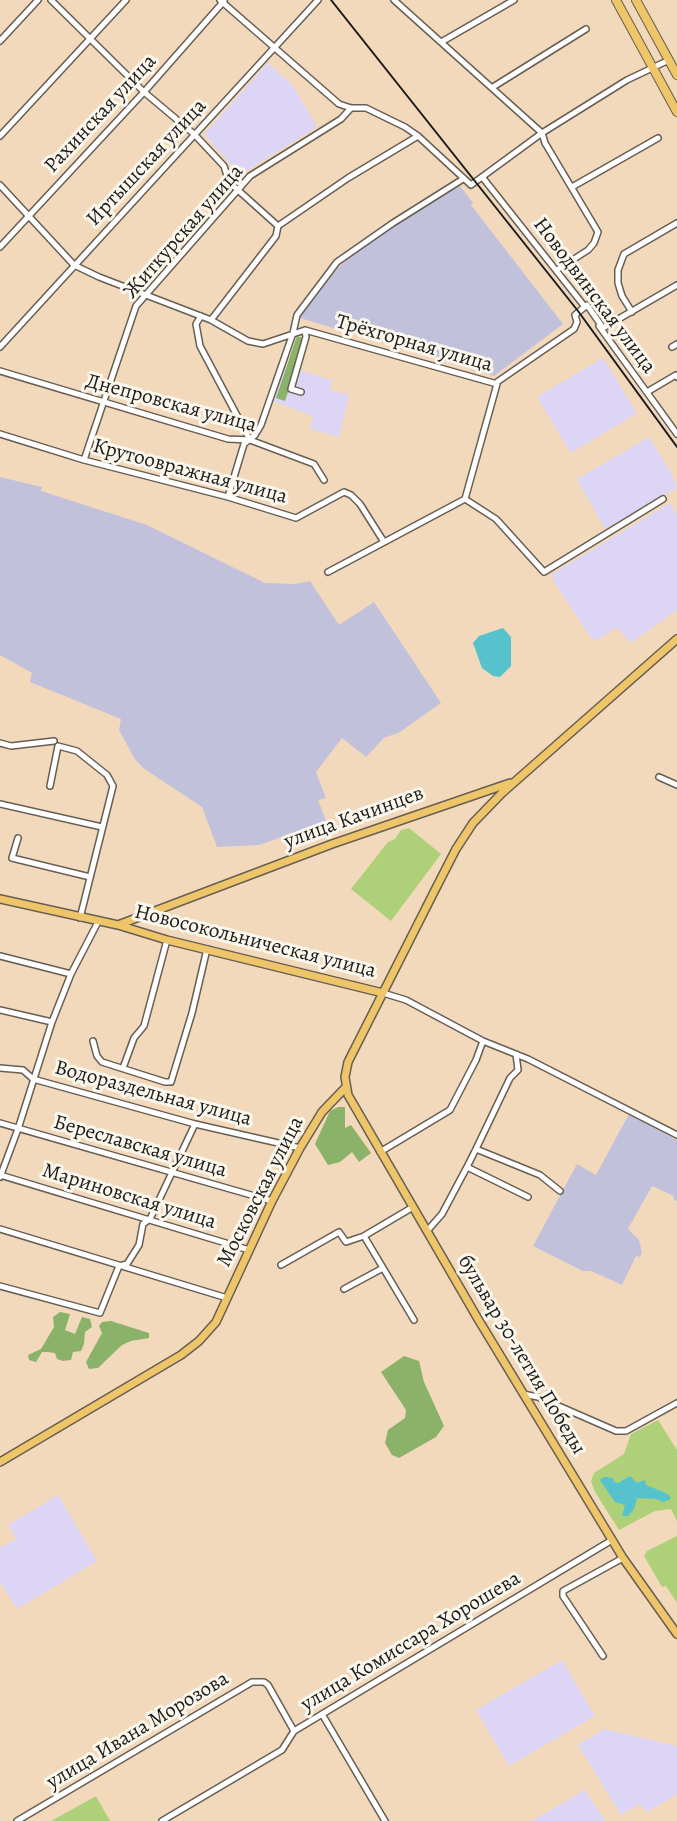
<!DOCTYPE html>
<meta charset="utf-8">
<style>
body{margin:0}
canvas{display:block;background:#f3d9bb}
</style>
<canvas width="677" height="1821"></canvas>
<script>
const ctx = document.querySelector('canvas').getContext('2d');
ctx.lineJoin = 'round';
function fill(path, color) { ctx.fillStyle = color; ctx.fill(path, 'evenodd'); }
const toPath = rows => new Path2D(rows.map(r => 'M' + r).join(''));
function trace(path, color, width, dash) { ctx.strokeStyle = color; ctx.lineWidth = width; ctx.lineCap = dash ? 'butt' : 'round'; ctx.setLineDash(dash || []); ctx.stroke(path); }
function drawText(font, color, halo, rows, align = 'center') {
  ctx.font = font + ' Alegreya,serif'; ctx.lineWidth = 6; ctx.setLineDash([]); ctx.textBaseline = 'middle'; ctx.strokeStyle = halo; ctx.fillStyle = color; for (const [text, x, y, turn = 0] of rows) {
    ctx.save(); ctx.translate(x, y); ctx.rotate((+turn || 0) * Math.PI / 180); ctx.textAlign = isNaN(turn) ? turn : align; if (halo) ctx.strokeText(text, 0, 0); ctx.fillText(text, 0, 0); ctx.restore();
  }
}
fill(toPath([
 [268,63,293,86,317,127,240,175,204,134],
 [603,358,637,413,571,453,537,397],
 [285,366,332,380,330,390,349,395,339,437,310,429,313,416,273,401],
 [649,437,671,473,677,488,605,529,577,479],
 [670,503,677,515,677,610,631,643,617,627,598,640,591,638,554,582,552,574],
 [58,1495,97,1561,17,1609,0,1582,0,1548,16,1539,8,1525],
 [562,1660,595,1716,509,1766,476,1710],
 [604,1729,677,1746,677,1794,648,1812,639,1804,621,1815,578,1745],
 [585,1790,605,1821,532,1821]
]), '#dcd5f6');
fill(toPath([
 [460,186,473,203,471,205,563,324,494,376,300,318,299,316,337,269,353,254,393,225],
 [0,477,42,487,41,491,147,525,265,583,295,584,310,581,339,625,374,602,441,703,400,732,384,738,366,757,342,738,316,772,326,798,318,800,326,821,259,845,217,847,202,807,143,768,134,758,119,730,121,719,30,682,32,673,0,655],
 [629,1114,677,1140,677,1201,673,1199,674,1196,652,1186,628,1229,639,1240,642,1252,640,1257,636,1256,622,1285,591,1271,583,1271,533,1246,577,1164,596,1175]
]), '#c2c1dc');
fill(toPath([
 [409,828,441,854,391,921,351,889,388,842,395,839,401,830],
 [658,1420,677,1450,677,1521,671,1509,655,1511,619,1530,595,1492,591,1481,594,1473,624,1454,631,1434],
 [677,1536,677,1603,666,1586,662,1587,644,1556,647,1551],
 [96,1796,110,1821,51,1821]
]), '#aed079');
fill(toPath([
 [297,336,305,339,285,401,276,398],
 [338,1107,345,1107,345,1128,351,1125,371,1153,359,1162,352,1152,340,1162,328,1165,315,1144,330,1111],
 [60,1312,70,1314,65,1330,75,1334,82,1317,90,1319,92,1327,85,1332,84,1344,81,1351,73,1352,71,1360,63,1361,57,1359,55,1353,48,1352,42,1352,36,1362,29,1360,28,1355,41,1349,54,1327,53,1317],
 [111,1321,149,1333,149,1338,131,1341,122,1345,98,1368,89,1369,86,1362,102,1333,99,1326,102,1322],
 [404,1356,419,1361,424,1382,444,1426,436,1437,399,1458,392,1455,385,1443,388,1430,405,1418,406,1410,381,1372]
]), '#8ab269');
fill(toPath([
 [503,628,511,637,511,666,500,677,493,676,482,668,473,643,479,636],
 [630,1476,637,1483,645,1480,646,1485,668,1494,671,1499,663,1502,656,1499,637,1498,634,1509,628,1516,622,1516,625,1505,615,1502,600,1480,604,1477,613,1478,614,1482,618,1483]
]), '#55c2cd');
const minor = toPath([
 [51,0,144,92,194,134,224,166,229,182,278,226],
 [220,0,339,104,351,108,366,108,405,127,418,136,471,185,542,133,627,80,669,60],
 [394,0,542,133,545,143,598,232,594,243,588,250,557,270],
 [0,41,38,0],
 [443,41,514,0],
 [493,87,586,29],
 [0,136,126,0],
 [483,178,585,307],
 [0,185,74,265,99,277,211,320,248,341,263,344,305,330,497,384,497,382,574,329,577,322,575,315,587,305,603,328,677,285],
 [572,187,658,138],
 [0,247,144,92,224,1],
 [632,312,622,296,618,283,618,270,624,254,677,223],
 [201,316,196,324,200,346,250,440],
 [211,320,276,236,278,226,348,178,418,136],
 [599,326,677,434],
 [0,347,318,0],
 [672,347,677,344],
 [0,371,228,439,250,440,314,464,324,480],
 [301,392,291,389,306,337,305,330],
 [647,392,676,375,677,377],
 [0,434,84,460,228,497,296,518,344,492,351,495,360,504,384,542],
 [84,460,136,306,250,176,341,119,351,108],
 [228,497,244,444,255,435,261,425,293,333,297,315,337,262,393,223,463,179],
 [465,499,496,519,544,572,663,499],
 [328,572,465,499,497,384],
 [0,743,11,746,54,741],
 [659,777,677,785],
 [50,786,58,746,77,751,107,775,113,786,80,918],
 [0,804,102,827],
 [18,838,12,858,90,877],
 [0,956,71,974],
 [383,993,406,1000,483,1041,528,1059,677,1135],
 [0,1010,52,1022],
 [93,1041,97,1056,102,1062,165,1082,171,1082,192,1013,207,949],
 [516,1054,518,1070,510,1078,476,1149,540,1175,560,1191],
 [0,1068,23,1070,33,1079,195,1124,300,1148],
 [123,1068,134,1038,144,1026,167,940],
 [0,1123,272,1201],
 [380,1152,450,1110,476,1060,483,1041],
 [467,1167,476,1149],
 [0,1175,249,1250],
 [0,1177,18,1129,52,1022,71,974,98,922],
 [413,1207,364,1236,414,1320],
 [0,1229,227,1298],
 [427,1231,442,1214,467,1167,528,1197],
 [281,1265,339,1232,346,1242,364,1236],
 [0,1286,100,1313,119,1266,127,1264,139,1245,143,1224,150,1219,195,1124],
 [344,1289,383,1268],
 [523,1394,538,1397,616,1431,626,1431,677,1403],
 [603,1656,563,1596,563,1591,623,1558],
 [322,1714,385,1821],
 [17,1821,252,1682,264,1682,268,1685,294,1731],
 [162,1821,282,1750,294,1731,612,1540]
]);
const major = toPath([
 [677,639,502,793,473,823,456,849,435,890,348,1062,345,1077,348,1095,355,1107,478,1319,623,1558,677,1634],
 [0,899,118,925,167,940,383,993],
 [118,925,332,844,510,783],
 [0,1462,181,1355,199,1341,216,1322,272,1201,300,1148,322,1112,346,1087]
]);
const highway = toPath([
 [616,0,677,112],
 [636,0,677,75]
]);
trace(minor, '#675e54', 8);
trace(major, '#675e54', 10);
trace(highway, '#675e54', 10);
trace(minor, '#fff', 5);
trace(major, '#eec569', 7);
trace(highway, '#eec569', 8);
trace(toPath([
 [331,0,578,311,677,447]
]), '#1c1c1c', 2);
drawText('21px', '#1c1c1c', '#fbf7ec', [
 ["Рахинская улица",101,114,-47],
 ["Иртышская улица",147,163,-47],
 ["Житкурская улица",184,232,-49],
 ["Новодвинская улица",594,296,53],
 ["Трёхгорная улица",414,344,16],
 ["Днепровская улица",171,404,15],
 ["Крутоовражная улица",190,472,15],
 ["улица Качинцев",354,818,-20],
 ["Новосокольническая улица",255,942,14],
 ["Водораздельная улица",153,1094,15],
 ["Береславская улица",140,1147,16],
 ["Московская улица",261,1192,-63],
 ["Мариновская улица",129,1197,17],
 ["бульвар 30-летия Победы",521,1355,59],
 ["улица Комиссара Хорошева",411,1642,-31],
 ["улица Ивана Морозова",138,1731,-31]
]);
</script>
